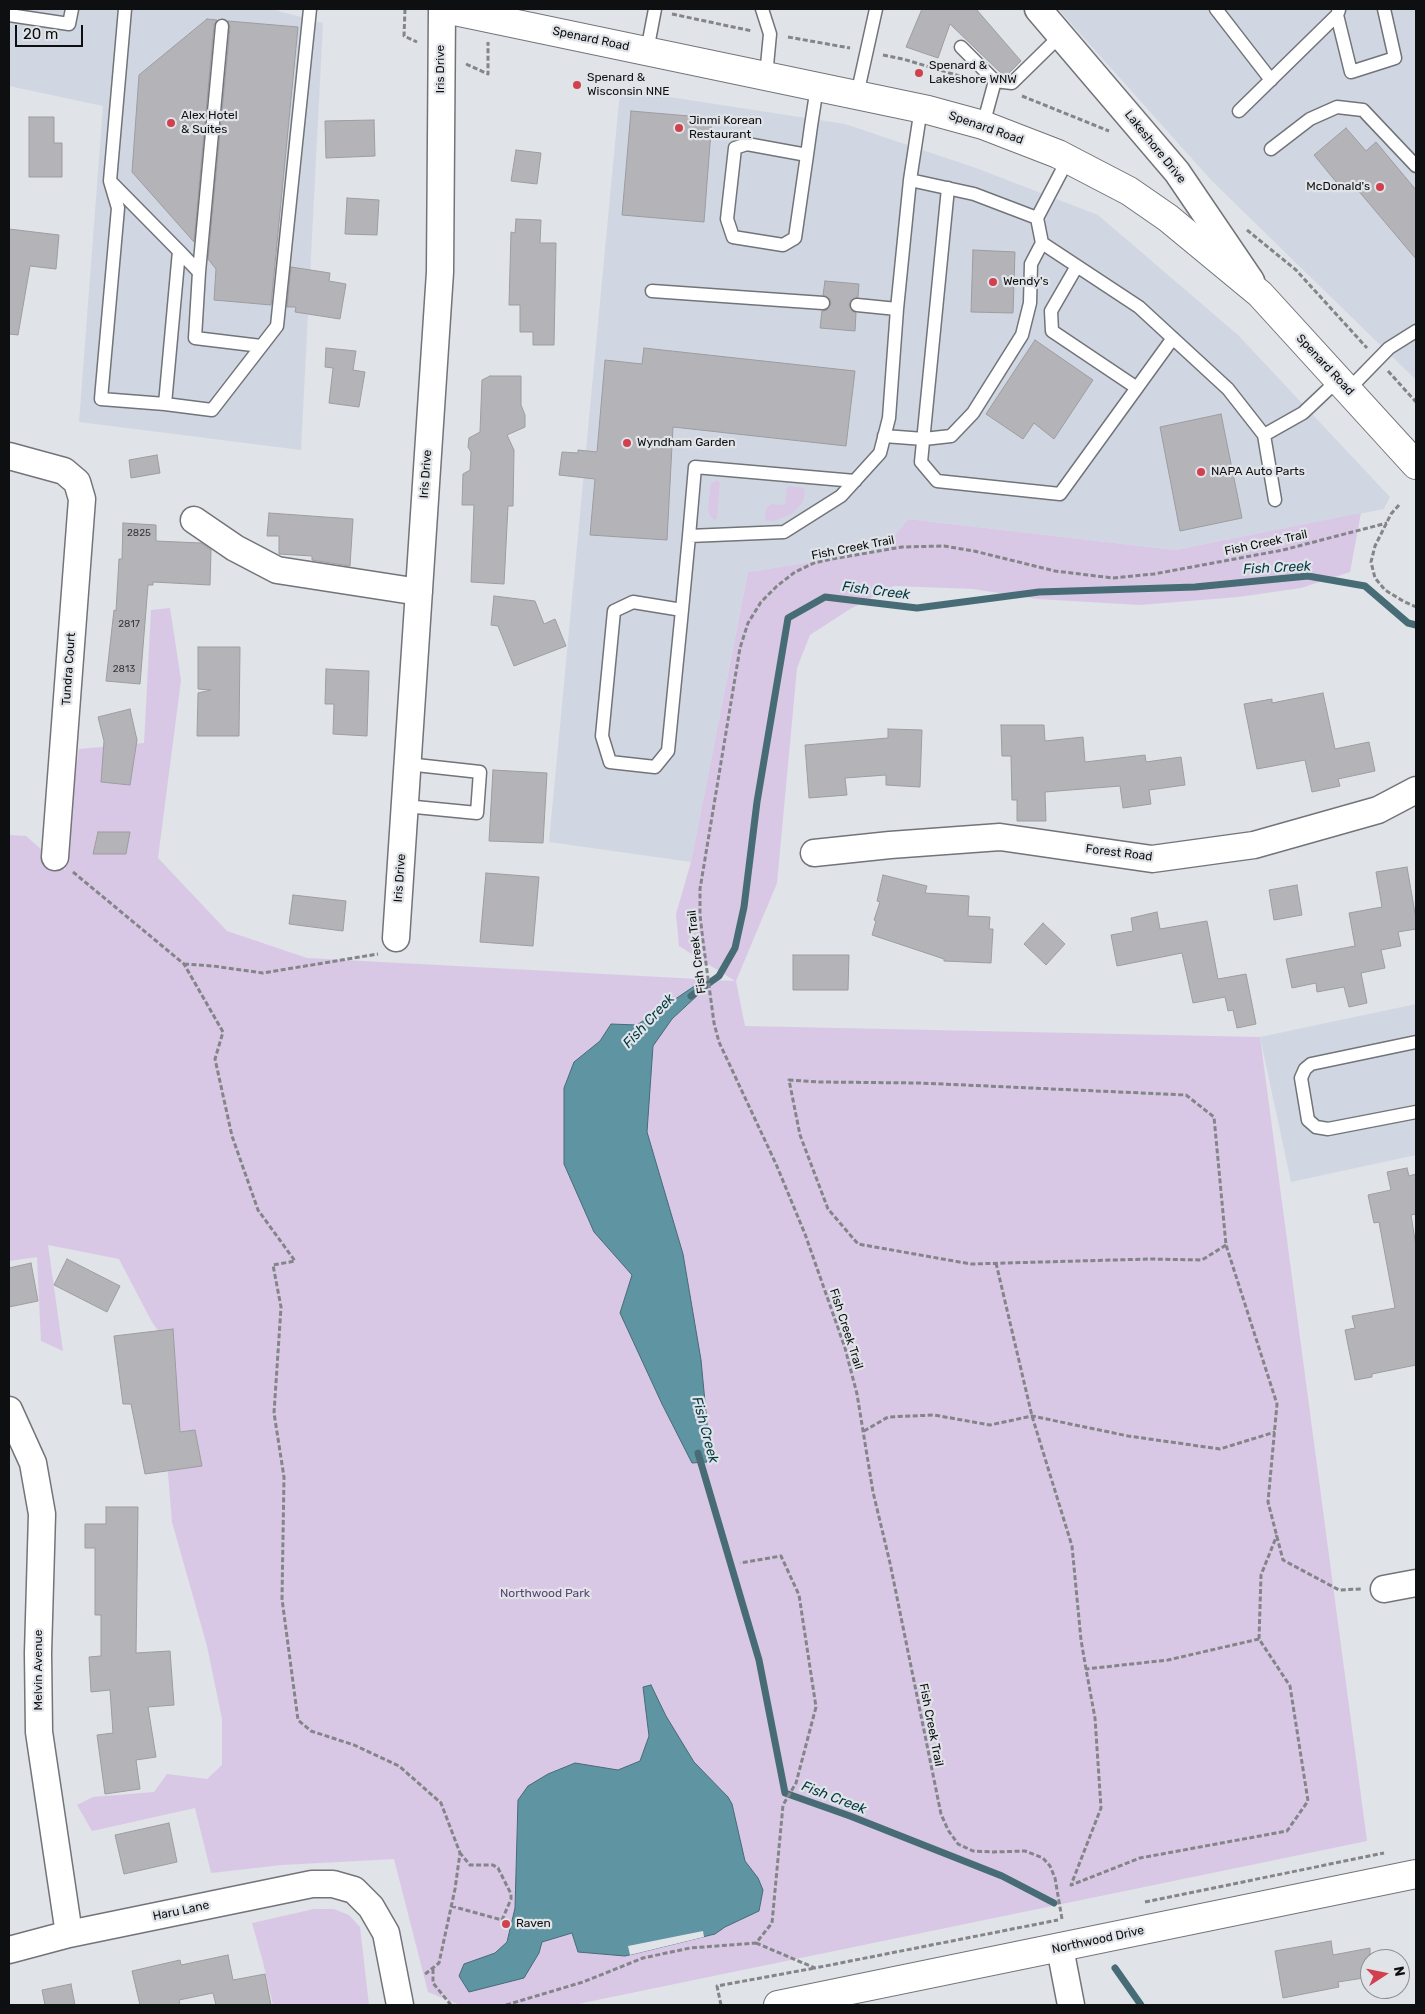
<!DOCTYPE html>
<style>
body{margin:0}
#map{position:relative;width:1425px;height:2014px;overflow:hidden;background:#e0e3e7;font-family:Rubik,sans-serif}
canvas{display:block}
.frame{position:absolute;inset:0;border:10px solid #0e0f11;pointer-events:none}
.north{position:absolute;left:1360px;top:1949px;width:50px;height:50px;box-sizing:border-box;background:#e0e3e7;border:1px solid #8c8e91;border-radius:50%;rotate:79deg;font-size:14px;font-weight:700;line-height:20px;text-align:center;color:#0e0f11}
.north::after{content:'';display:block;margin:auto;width:18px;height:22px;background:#d1404f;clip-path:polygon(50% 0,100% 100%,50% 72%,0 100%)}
.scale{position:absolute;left:15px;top:25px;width:68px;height:22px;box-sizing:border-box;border:2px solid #0e0f11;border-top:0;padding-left:6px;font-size:15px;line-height:18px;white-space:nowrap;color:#0e0f11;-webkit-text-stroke:4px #e0e3e7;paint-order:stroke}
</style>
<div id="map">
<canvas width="1425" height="2014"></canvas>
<div class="frame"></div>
<div class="north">N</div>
<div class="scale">20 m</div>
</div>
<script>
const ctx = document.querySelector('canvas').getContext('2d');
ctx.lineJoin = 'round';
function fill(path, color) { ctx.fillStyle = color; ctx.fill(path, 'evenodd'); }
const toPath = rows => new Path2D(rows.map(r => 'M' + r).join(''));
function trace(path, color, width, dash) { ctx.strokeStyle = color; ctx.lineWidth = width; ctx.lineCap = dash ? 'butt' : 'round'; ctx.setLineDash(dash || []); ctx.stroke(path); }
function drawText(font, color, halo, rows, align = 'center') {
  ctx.font = font + ' Rubik,sans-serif'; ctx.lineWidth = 4.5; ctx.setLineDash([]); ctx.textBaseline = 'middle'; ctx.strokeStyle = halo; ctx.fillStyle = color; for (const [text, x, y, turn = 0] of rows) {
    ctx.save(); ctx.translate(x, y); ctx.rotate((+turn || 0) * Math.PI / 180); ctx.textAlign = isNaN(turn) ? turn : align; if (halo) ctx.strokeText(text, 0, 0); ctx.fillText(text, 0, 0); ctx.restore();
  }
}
fill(toPath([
 [9,9,271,9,323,23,301,450,79,422,103,106,9,86],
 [1058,9,1416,9,1416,380,1211,180],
 [624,90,845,124,976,168,1098,215,1238,335,1390,497,1384,509,1175,550,908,519,882,551,748,572,691,862,549,842,619,101],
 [1416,1004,1416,1155,1291,1182,1260,1037]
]), '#d1d7e2');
fill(toPath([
 [718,480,720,484,717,518,714,520,710,516,708,511,710,487,712,483],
 [789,486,804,488,805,491,803,502,792,514,774,521,767,521,765,519,766,508,771,504,785,505,787,487],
 [1361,513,1350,572,1301,588,1238,597,1140,605,1038,599,973,589,894,586,850,609,810,635,797,668,777,883,736,981,745,1026,1260,1037,1367,1841,573,2005,460,2005,428,1992,394,1859,282,1865,211,1873,195,1808,92,1831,77,1805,93,1797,154,1792,167,1774,207,1779,222,1765,222,1719,207,1646,172,1522,164,1425,174,1354,152,1322,119,1259,48,1245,63,1351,41,1341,37,1257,9,1261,9,835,26,836,65,870,67,826,79,749,144,743,151,610,170,608,181,680,158,858,227,931,307,958,735,981,679,946,676,914,691,862,748,572,882,551,908,519,1175,550],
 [314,1909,334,1909,349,1915,360,1927,369,2005,273,2005,263,1962,252,1923]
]), '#d8c8e6');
const water = toPath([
 [696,985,700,993,672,1019,653,1046,647,1132,683,1254,701,1360,709,1444,707,1462,692,1463,662,1404,620,1313,632,1275,594,1232,564,1164,564,1088,574,1062,600,1041,611,1024,637,1025,696,985],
 [651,1685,666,1716,694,1762,728,1797,732,1804,745,1861,758,1878,763,1890,759,1911,725,1927,715,1934,625,1956,578,1952,572,1933,542,1942,539,1953,524,1978,469,1992,459,1976,464,1964,495,1953,507,1942,515,1908,518,1800,528,1786,548,1774,575,1763,618,1770,640,1761,649,1736,643,1687,651,1685]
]);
fill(water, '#5f94a2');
trace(water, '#476c76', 1);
fill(toPath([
 [703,1931,704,1937,630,1955,628,1946]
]), '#e0e3e7');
trace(toPath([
 [691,996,719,976,735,948,744,907,757,802,788,618,825,597,917,608,1039,592,1195,587,1308,576,1365,586,1408,623,1416,625],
 [698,1453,759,1660,785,1793,850,1816,1002,1876,1054,1903],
 [1115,1968,1141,2005]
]), '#476c76', 7);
const building = toPath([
 [922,9,976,9,1021,61,1008,74,1002,74,950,24,938,58,906,47,922,9],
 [207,19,217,20,214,25,194,242,132,172,139,75,207,19],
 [228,21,298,27,271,305,214,300,216,269,208,259,230,27,228,21],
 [631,111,712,118,704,222,622,215,631,111],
 [29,117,54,117,54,143,62,143,62,177,29,177,29,117],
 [374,120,375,156,326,158,325,121,374,120],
 [1346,128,1366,151,1376,142,1416,190,1416,259,1351,182,1342,189,1314,155,1346,128],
 [516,150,541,153,537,184,511,181,516,150],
 [347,198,379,200,377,235,345,234,347,198],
 [516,219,541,220,540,243,556,243,554,345,533,345,533,332,520,332,520,305,509,305,511,232,515,233,516,219],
 [9,229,59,235,56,269,30,266,18,335,9,334,9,229],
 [973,250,1015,252,1013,313,971,312,973,250],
 [291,267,330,273,329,281,346,284,340,319,295,312,296,307,287,307,291,267],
 [825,281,859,284,858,297,851,300,849,305,852,311,856,313,855,331,820,328,822,311,827,310,831,304,830,299,823,295,825,281],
 [1035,340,1093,380,1054,439,1034,423,1023,439,986,414,1035,340],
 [326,348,356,351,353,370,365,372,359,407,329,403,333,368,325,367,326,348],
 [644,348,855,371,846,446,673,427,667,540,590,535,595,479,559,475,562,452,578,453,578,450,597,452,605,360,642,364,644,348],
 [490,376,521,376,521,405,525,415,525,427,507,435,514,450,513,506,508,506,504,584,471,582,474,505,462,505,463,474,470,470,471,452,468,447,469,438,480,432,482,380,490,376],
 [1221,414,1242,518,1180,531,1160,427,1221,414],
 [157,455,160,473,131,478,129,460,157,455],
 [269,513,353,519,350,566,312,560,312,556,279,554,279,536,267,536,269,513],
 [123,523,156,525,156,541,201,543,211,550,210,585,153,582,153,585,148,585,140,684,106,681,114,610,116,611,119,559,122,559,123,523],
 [494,596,535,601,544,624,555,619,566,646,514,666,498,626,491,625,494,596],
 [198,647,240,647,239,736,197,736,198,693,211,690,198,689,198,647],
 [326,669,369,671,367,736,333,734,334,704,325,704,326,669],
 [1323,693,1335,749,1369,742,1375,771,1338,779,1340,786,1312,792,1305,760,1257,769,1244,704,1272,699,1272,703,1323,693],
 [130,709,137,740,130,785,101,782,104,741,98,717,130,709],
 [1001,725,1044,725,1045,741,1083,737,1085,762,1145,755,1146,762,1181,757,1185,785,1149,790,1151,804,1123,808,1120,786,1045,792,1046,821,1017,821,1017,800,1012,800,1011,756,1002,756,1001,725],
 [888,729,922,730,920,787,886,785,886,775,845,778,847,795,809,798,805,745,888,738,888,729],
 [493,770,547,773,543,843,489,841,493,770],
 [98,832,130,832,126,854,93,854,98,832],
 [1407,867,1416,919,1416,929,1398,932,1401,946,1381,950,1385,968,1361,973,1367,1003,1349,1007,1344,987,1317,992,1316,983,1292,988,1286,959,1355,946,1349,913,1382,907,1376,872,1407,867],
 [486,873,539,877,533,946,480,942,486,873],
 [883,875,927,886,925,893,969,896,968,916,990,917,989,929,993,929,991,963,944,961,944,959,872,935,876,921,874,920,880,902,877,901,883,875],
 [1297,885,1302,915,1274,920,1269,890,1297,885],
 [293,895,346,901,343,931,289,924,293,895],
 [1157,912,1160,929,1207,921,1218,979,1246,974,1256,1024,1237,1028,1233,1010,1228,1011,1225,997,1193,1003,1182,953,1117,966,1111,935,1133,931,1131,918,1157,912],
 [1043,923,1065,944,1046,965,1024,944,1043,923],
 [793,955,849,955,848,990,793,990,793,955],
 [1407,1168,1409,1176,1416,1174,1416,1214,1411,1215,1416,1246,1416,1365,1372,1374,1372,1377,1355,1380,1345,1330,1355,1328,1352,1316,1395,1308,1379,1222,1374,1223,1368,1195,1391,1190,1387,1172,1407,1168],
 [67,1259,120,1286,107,1312,54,1285,67,1259],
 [31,1263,38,1301,9,1307,9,1268,31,1263],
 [173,1329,180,1432,195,1430,202,1466,145,1474,131,1404,123,1404,114,1336,173,1329],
 [106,1507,138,1507,136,1653,170,1651,174,1705,148,1707,156,1757,136,1760,140,1789,105,1794,97,1735,113,1733,110,1690,91,1692,89,1657,101,1656,101,1615,95,1615,95,1548,85,1548,85,1524,106,1524,106,1507],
 [169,1823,177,1862,124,1874,115,1835,169,1823],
 [1331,1941,1333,1955,1370,1948,1370,1977,1338,1982,1339,1987,1283,1998,1275,1951,1331,1941],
 [228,1955,233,1980,265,1974,271,2005,216,2005,213,1993,179,2000,180,2005,140,2005,132,1971,180,1960,181,1965,228,1955],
 [71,1984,75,2005,45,2005,42,1990,71,1984]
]);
fill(building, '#b4b4b8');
trace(building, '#9d9da1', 1);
const service = toPath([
 [762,9,770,34,766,76],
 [1216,9,1271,80],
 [9,15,69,24,72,9],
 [1337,15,1351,72,1395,58,1384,9],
 [961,47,995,81,983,125],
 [647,51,655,9],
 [995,81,1012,83,1061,35],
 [857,95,876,9],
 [921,108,910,180,974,194,1037,218],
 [1239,111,1337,15,1339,10],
 [1271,149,1310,119,1337,107,1363,110,1416,166],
 [807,155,747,144,735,148,727,219,733,237,783,245,795,238,807,155,811,126,817,87],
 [1068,159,1037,218,1042,243,1139,307,1228,389,1264,435],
 [110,181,179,251,165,404,101,399,118,208,110,181,125,9],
 [948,188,921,462,937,481,1060,494,1173,338],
 [179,251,199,272,195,338,261,346],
 [1077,266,1051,311,1052,331,1137,388],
 [199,272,222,26],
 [652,291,823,303],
 [857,305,897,309],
 [1348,390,1389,348,1416,331],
 [165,404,212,410,277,326,310,9],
 [884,436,924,439,951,436,973,413,1022,335,1030,303,1031,264,1042,243],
 [1275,500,1264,435,1303,413,1338,380],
 [689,536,695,467,855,481],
 [682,610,633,602,614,611,602,736,610,762,655,767,668,751,682,610,689,536,784,532,841,496,880,453,889,418,897,309,910,180],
 [405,806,477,813,480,772,407,764],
 [1416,1042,1311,1064,1305,1069,1301,1078,1308,1120,1316,1127,1328,1129,1416,1112]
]);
const minor = toPath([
 [1038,9,1177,172,1251,281],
 [9,456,64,471,77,482,82,499,55,857],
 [194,520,235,548,277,570,419,592],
 [814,853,890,845,1000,837,1152,859,1254,845,1378,810,1416,790],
 [396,938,440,272,442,9],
 [9,1410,33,1463,42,1514,38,1653,39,1732,69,1934],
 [1384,1589,1416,1583],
 [1060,1948,1071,2005],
 [9,1950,69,1934,312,1884,333,1884,354,1890,371,1907,386,1933,400,2005]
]);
const tertiary = toPath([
 [778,2005,1416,1874]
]);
const secondary = toPath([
 [445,9,928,110,983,125,1058,154,1129,191,1168,218,1260,294,1416,465]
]);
trace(service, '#727479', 15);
trace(minor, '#727479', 29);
trace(tertiary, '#727479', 30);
trace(secondary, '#727479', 30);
trace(toPath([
 [405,9,404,36,417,42],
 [672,14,752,31],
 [788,37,850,48],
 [883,55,903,59,966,78],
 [466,64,488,74,488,42],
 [1022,96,1109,131],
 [1247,230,1296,270,1367,348],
 [1388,371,1416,402],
 [1399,505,1391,514,1375,546,1371,562,1375,578,1385,590,1403,601,1416,607],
 [73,872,184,964,223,1032,215,1059,232,1136,258,1210,295,1261,273,1265,281,1307,274,1413,284,1477,282,1599,298,1720,311,1731,354,1745,399,1766,441,1803,460,1853,455,1889,439,1963,424,1975],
 [184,964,213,966,263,973,378,954],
 [1226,1245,1202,1260,1149,1259,971,1264,858,1244,828,1209,800,1135,789,1080,819,1082,920,1083,1186,1095,1214,1117,1226,1245,1277,1404,1268,1502,1283,1560,1339,1590,1361,1589],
 [996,1263,1032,1416,1072,1546,1081,1640,1086,1669,1095,1718,1101,1808,1071,1885,1140,1858,1287,1831,1308,1801,1290,1686,1259,1639,1168,1660,1086,1669],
 [864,1431,888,1417,934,1415,990,1425,1032,1416,1128,1436,1220,1449,1275,1432],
 [1259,1639,1261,1575,1277,1535],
 [1145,1902,1384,1853],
 [451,1906,502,1920,511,1899,511,1894,498,1868,493,1865,470,1865,460,1853],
 [1062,1919,1055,1878,1050,1866,1043,1858,1025,1851,993,1852,973,1851,958,1844,948,1830,941,1814,890,1563,873,1492,857,1394,845,1348,805,1234,776,1164,719,1042,714,1023,703,941,700,915,700,889,740,648,748,623,761,602,777,586,795,572,814,563,832,559,902,547,944,546,974,551,1055,571,1113,578,1154,574,1283,550,1387,523],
 [756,1943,815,1968,1058,1920],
 [433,1969,433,1983,451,2005],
 [506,2005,583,1982,643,1958,690,1948,756,1943,772,1923,783,1805,796,1783,816,1707,799,1595,781,1556,740,1563],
 [721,2005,717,1986,815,1968]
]), '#838588', 3, [5, 2.5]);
trace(service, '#fff', 12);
trace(minor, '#fff', 26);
trace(tertiary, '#fff', 28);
trace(secondary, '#fff', 28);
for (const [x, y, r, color] of [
 [919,73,5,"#d1404f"],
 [577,85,5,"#d1404f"],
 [171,123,5,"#d1404f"],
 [679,128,5,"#d1404f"],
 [1380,187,5,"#d1404f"],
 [993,282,5,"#d1404f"],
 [627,443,5,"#d1404f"],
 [1201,472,5,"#d1404f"],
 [506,1924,5,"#d1404f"]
]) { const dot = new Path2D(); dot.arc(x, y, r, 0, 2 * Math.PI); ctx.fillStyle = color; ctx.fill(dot); trace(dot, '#e0e3e7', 2); }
drawText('10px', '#38383b', null, [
 ["2825",139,533],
 ["2817",129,624],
 ["2813",124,669]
]);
drawText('12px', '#0e0f11', '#e0e3e7', [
 ["Spenard Road",591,39,12],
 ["Iris Drive",441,69,-90],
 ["Spenard Road",986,128,19],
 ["Lakeshore Drive",1155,147,51],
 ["Spenard Road",1325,365,47],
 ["Iris Drive",426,474,-86],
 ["Fish Creek Trail",1266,543,-12],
 ["Fish Creek Trail",853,548,-11],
 ["Tundra Court",69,669,-86],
 ["Forest Road",1119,853,7],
 ["Iris Drive",400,878,-86],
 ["Fish Creek Trail",697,952,-97],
 ["Fish Creek Trail",846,1329,72],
 ["Melvin Avenue",39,1670,-90],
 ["Fish Creek Trail",931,1725,79],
 ["Haru Lane",181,1911,-12],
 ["Northwood Drive",1098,1940,-12]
]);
drawText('12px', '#0e0f11', '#e0e3e7', [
 ["Spenard &",929,66],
 ["Lakeshore WNW",929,80],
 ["Spenard &",587,78],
 ["Wisconsin NNE",587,92],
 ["Alex Hotel",181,116],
 ["& Suites",181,130],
 ["Jinmi Korean",689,121],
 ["Restaurant",689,135],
 ["McDonald's",1370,187,"right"],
 ["Wendy's",1003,282],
 ["Wyndham Garden",637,443],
 ["NAPA Auto Parts",1211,472],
 ["Raven",516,1924]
], 'left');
drawText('12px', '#5f4276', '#e0e3e7', [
 ["Northwood Park",545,1594]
]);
drawText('italic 14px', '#033843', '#e0e3e7', [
 ["Fish Creek",1277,568,-3],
 ["Fish Creek",876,591,7],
 ["Fish Creek",649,1021,-47],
 ["Fish Creek",705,1430,75],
 ["Fish Creek",834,1798,21]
]);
</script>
